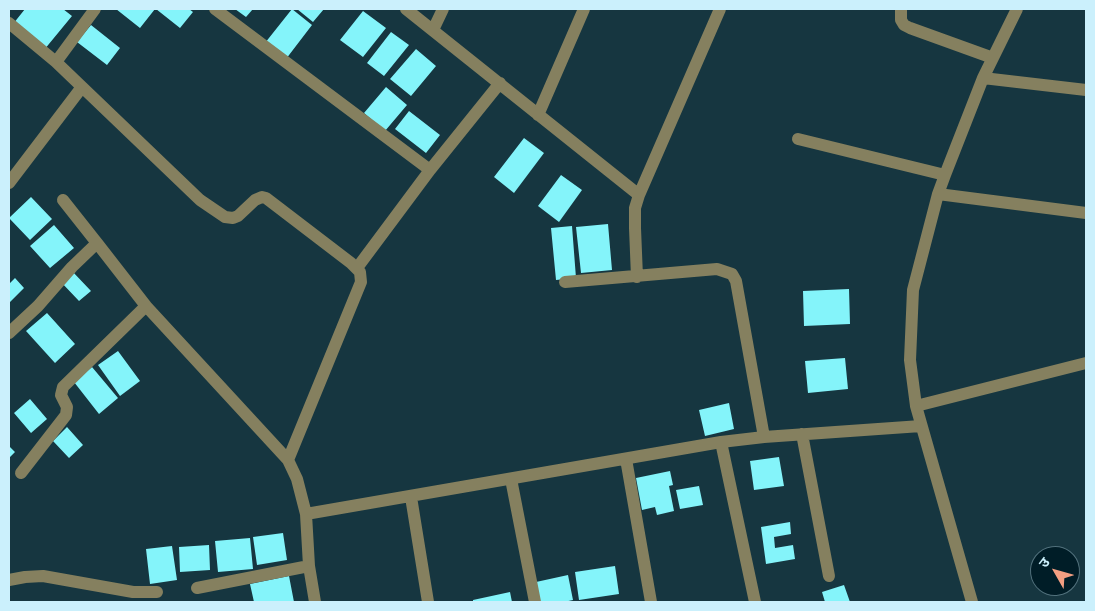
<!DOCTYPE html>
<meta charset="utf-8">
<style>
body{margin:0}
#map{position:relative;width:1095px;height:611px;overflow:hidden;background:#163640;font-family:"Roboto Serif","Noto Sans Devanagari",serif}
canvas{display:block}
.frame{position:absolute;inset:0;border:10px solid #cbf0fc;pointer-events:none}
.north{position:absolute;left:1030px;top:546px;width:50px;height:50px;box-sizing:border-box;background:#001d27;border:1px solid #51717c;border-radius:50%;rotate:308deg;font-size:14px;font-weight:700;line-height:20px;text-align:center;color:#cbf0fc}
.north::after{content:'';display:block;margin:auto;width:18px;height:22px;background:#f39f82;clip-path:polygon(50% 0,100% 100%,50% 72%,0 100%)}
</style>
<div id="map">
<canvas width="1095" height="611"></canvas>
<div class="frame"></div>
<div class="north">उ</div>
</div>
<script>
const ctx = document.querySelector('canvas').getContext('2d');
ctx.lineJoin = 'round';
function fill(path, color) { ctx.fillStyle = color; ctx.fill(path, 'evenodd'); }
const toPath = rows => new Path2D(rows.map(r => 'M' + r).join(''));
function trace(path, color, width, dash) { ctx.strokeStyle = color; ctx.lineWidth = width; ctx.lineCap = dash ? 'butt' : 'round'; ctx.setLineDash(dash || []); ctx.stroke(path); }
fill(toPath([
 [25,9,63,9,72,16,44,50,13,24],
 [116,9,155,9,140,28],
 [156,9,189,9,193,12,180,28],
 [235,9,253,9,246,17],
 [292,9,312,25,286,59,265,43],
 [297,9,324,9,313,22],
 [363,11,386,28,363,57,340,40],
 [91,25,120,48,107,65,77,42],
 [391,32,409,45,384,76,367,63],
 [416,49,436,66,411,96,390,79],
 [386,87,407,105,385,131,364,113],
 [409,111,440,135,426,153,395,129],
 [524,138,544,153,514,193,494,177],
 [561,175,582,190,559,222,538,206],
 [31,197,52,219,30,240,9,218],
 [608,224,612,270,581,273,576,227],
 [54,225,74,248,50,268,30,246],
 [572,226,576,278,556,280,551,228],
 [72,271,91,291,79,301,60,281],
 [15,278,24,288,9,303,9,284],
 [849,289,850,324,804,326,803,291],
 [47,313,75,344,55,363,26,331],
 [118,351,140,381,120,396,98,365],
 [845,358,848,389,808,393,805,361],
 [92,367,118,398,99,414,74,382],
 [30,399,47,419,31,433,14,413],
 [729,403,734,429,705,436,699,410],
 [67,427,83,445,69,458,53,441],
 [9,446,15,452,9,458],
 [779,457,784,486,754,490,750,461],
 [670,471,673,485,669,486,674,511,657,515,655,507,642,510,636,478],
 [699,486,703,505,680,509,676,490],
 [790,522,791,534,774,537,775,548,793,545,795,559,766,564,761,527],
 [283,533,287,560,257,565,253,537],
 [250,538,253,569,218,572,215,541],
 [209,545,210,570,180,572,179,547],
 [172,546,177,580,150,584,146,549],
 [615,566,619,594,579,600,575,572],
 [568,575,573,600,564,602,540,602,536,582],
 [289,576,294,602,254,602,250,584],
 [844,585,850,602,825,602,822,592],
 [510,592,512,602,473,602,473,600]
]), '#84f4fa');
trace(toPath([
 [215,9,430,170,500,83],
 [406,9,639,195],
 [901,9,901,20,904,25,910,28,993,58],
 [9,23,56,62,200,200,225,217,233,218,238,216,255,200,262,197,266,198,351,263,360,272,361,282,288,460],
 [433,30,443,9],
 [56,62,95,9],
 [983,78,1086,90],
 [538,115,584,9],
 [798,139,945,175],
 [9,183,82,87],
 [938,194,1086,213],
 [63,200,97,243],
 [357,268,430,170],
 [637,277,635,228,635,208,639,195,720,9],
 [565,282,717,269,732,274,736,281,764,437],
 [9,333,38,306,72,267,97,243,146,306],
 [916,406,1086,363],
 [802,434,829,576],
 [721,442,755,602],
 [626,459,651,602],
 [21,473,66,415,67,407,61,395,63,387,146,306,288,460,297,479,306,514,309,566,315,602],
 [511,479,535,602],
 [411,497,428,602],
 [306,514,721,442,764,437,921,426],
 [9,580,25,577,43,576,133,592,157,592],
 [197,588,309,566],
 [972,602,916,406,910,360,913,290,938,194,945,175,983,78,1017,9]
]), '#85805f', 12);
</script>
